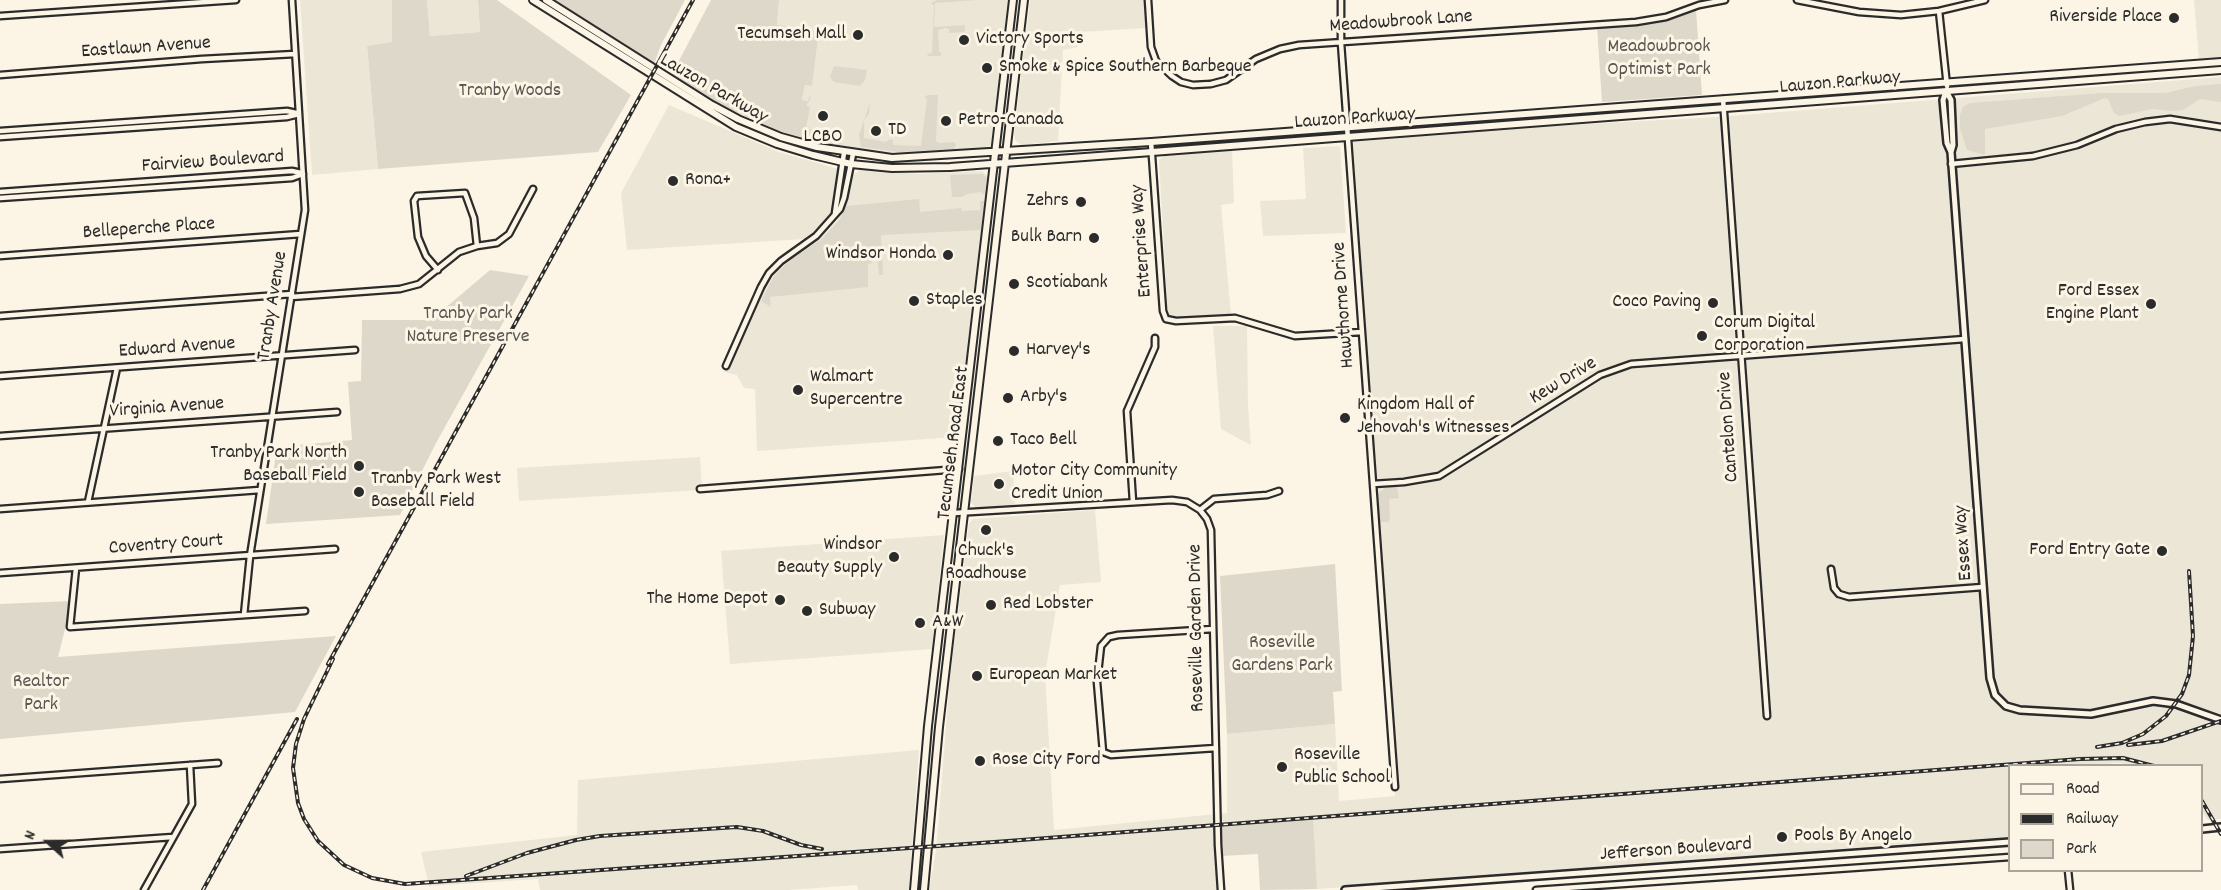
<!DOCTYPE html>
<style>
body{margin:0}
#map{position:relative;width:2221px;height:890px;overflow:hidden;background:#fcf5e5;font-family:Dekko,sans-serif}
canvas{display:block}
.legend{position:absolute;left:2008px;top:764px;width:195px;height:108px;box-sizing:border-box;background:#fcf5e5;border:2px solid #a8a49b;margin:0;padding:8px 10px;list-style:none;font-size:18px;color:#2b2b2b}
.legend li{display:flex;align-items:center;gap:12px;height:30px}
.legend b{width:30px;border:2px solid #a8a49b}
.north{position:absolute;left:18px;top:812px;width:60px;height:60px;-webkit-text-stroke:4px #fcf5e5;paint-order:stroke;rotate:291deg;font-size:16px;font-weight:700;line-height:24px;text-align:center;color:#2b2b2b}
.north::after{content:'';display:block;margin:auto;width:21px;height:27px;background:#2b2b2b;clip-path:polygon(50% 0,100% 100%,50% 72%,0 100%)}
</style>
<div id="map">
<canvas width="2221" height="890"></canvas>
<ul class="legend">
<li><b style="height:8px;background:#fcf5e5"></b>Road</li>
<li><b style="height:8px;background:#2b2b2b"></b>Railway</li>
<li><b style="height:16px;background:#ded8ca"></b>Park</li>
</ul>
<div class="north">N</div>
</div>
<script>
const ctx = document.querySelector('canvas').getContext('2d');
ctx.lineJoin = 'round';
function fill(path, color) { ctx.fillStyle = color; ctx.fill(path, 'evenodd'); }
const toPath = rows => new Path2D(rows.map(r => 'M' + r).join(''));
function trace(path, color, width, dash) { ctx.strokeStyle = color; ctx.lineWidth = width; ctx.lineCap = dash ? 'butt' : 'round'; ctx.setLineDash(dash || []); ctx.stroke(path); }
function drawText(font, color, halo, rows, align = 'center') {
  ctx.font = font + ' Dekko,sans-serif'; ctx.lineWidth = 6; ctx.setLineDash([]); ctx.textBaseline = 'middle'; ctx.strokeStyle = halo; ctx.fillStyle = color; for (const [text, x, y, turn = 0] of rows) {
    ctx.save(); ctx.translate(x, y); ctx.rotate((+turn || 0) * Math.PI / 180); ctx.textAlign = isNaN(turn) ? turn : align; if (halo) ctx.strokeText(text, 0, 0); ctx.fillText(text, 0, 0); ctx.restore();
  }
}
fill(toPath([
 [300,0,392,0,392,43,367,46,378,169,312,175],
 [427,0,478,0,480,32,430,36],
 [779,0,1009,0,991,145,984,150,924,154,869,152,840,145,842,137,806,128,808,101,802,100,805,85,811,86,777,25],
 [1030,0,1144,0,1146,28,1080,32,1078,47,1063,50,1058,141,1021,145,1015,140,1014,134],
 [2194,0,2221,0,2221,59,2199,60],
 [2221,77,2221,819,2208,820,2202,812,2202,766,2128,766,2120,763,2104,764,2103,766,2010,766,2009,839,1317,889,1312,819,1215,827,1218,890,929,890,936,851,950,677,969,524,973,519,1095,510,1101,582,1060,585,1045,674,1054,830,1227,813,1227,734,1335,724,1339,801,1395,796,1348,142,1515,128,1717,117],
 [669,105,779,152,842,170,835,206,830,218,804,239,627,250,621,193],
 [1340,146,1346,233,1263,236,1260,201,1306,199,1303,148],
 [1232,150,1234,203,1221,205,1231,315,1168,318,1159,160,1166,154],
 [861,169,918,174,982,171,988,177,982,229,989,229,956,437,757,451,755,389,744,388,737,375,724,372,761,287,765,288,777,271,789,260,819,239,837,221,847,201,852,176],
 [1213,326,1247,326,1248,407,1251,445,1221,429],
 [700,457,702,490,519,501,517,468],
 [1013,471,1015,506,977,509,971,502,974,476],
 [944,535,932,649,730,664,721,551],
 [919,750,909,890,858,890,857,885,789,890,540,890,538,879,429,886,421,852,577,835,578,780]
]), '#ece6d7');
fill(toPath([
 [392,0,427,0,430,36,480,32,478,0,497,0,631,95,598,152,378,169,367,46,392,42],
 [551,0,685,0,661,45,654,64],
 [711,0,779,0,777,25,817,31,818,37,812,86,805,85,802,100,808,101,809,97,811,97,807,105,810,107,806,128,842,137,842,141,840,145,817,142,773,129,715,102,672,74],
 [937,0,977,0,935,3,934,27,965,25,965,32,949,33,949,29,945,28,938,30,939,52,942,53,940,56,928,56,927,54,932,53,934,5,931,4,931,3],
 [1696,10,1702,95,1602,102,1597,26,1665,19],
 [834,66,867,70,865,80,860,86,834,82,830,77],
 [2221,84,2221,102,2200,99,2183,110,2171,111,2152,109,2119,116,2114,113,2108,99,2105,98,2062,116,1985,129,1985,155,1967,150,1960,129,1960,115,1963,107,1970,103,2102,93,2166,93,2195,86],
 [928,95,938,95,936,141,939,143,955,142,956,145,954,149,900,152,861,147,859,135,870,102,869,114,864,120,864,138,885,142,891,139,893,140,893,145,921,146,927,99,924,97],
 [983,174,987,178,985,194,982,194,982,192,967,194,962,197,952,197,950,175],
 [919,199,920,212,961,208,962,211,980,210,980,201,985,201,981,230,881,235,883,275,879,275,877,254,871,254,872,263,868,264,868,287,770,297,771,307,761,301,774,276,793,258,822,239,840,219,846,206],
 [490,270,529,276,436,443,400,515,266,524,277,447,352,440,348,382,361,381,362,320,431,320],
 [1397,486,1399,498,1389,499,1390,519,1388,522,1378,522,1378,493,1387,487],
 [1335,564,1342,691,1333,692,1335,724,1227,734,1220,576],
 [72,601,58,657,336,636,295,712,0,739,0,604],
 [1313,819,1317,889,1260,890,1258,854,1222,856,1220,827]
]), '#ded8ca');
const minor = toPath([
 [1148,0,1151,47,1156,61,1172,76,1181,82,1193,85,1211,84,1226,80,1256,59,1280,49,1299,45,1636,22,1666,17,1699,5,1725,0],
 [1341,0,1341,43,1395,787],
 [1797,0,1859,12,1901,15,1939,11,1985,0],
 [1939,11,1947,86],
 [0,16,236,0],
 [0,75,202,59,295,54],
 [1723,99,1767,716],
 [0,131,287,111,296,113],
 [0,137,287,117,299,114],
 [1151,142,1163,311,1166,319,1176,321,1235,318,1295,336,1362,332],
 [1951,164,2033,156,2077,145,2116,129,2145,122,2170,119,2221,127],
 [0,192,292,171,301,173],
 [0,198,292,178,303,174],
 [835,213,844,153],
 [0,256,301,234],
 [438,270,426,256,418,237,414,201,417,196,465,193,474,218,477,246],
 [291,297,400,289,419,284,459,252,477,246,497,243,509,234,533,189],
 [0,316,292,294],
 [726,366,761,287,769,273,781,261,816,236,840,209,844,198,853,154],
 [0,376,355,350],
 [0,436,337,412],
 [1373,484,1404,482,1439,476,1600,375,1631,364,1965,339],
 [700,489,959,469],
 [88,502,117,368],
 [1133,502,1127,411,1155,347,1155,338],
 [0,509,260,490],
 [1200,510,1214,499,1267,495,1279,491],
 [954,513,1172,500,1187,502,1200,510,1207,519,1211,530,1218,845,1221,890],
 [76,568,70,627,305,611],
 [1831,569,1834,588,1839,594,1849,597,1983,587],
 [0,573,335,549],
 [244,615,250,556,305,210,292,0],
 [1213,629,1118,635,1109,637,1101,646,1097,682,1103,752,1111,755,1216,748],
 [0,779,218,763],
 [0,849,173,837],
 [2068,870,2070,890],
 [144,890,192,804,190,765],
 [1536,890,2010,857]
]);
const tertiary = toPath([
 [1946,91,1943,100,1947,143,1951,152,1990,678,1995,695,2006,706,2020,710,2091,714,2153,701,2176,704,2221,720],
 [1946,91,1951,100,1953,145,1951,152],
 [2202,829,2221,827],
 [1345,890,2010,842]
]);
const secondary = toPath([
 [533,0,736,127,777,144,813,155,851,164,892,168,950,167,1152,152,2221,70],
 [546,0,712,105,738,119,781,137,817,147,892,158,1151,142,2221,62],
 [914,890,928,726,1013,0],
 [924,890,939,727,1024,0]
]);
trace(minor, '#2b2b2b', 9);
trace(tertiary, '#2b2b2b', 10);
trace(secondary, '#2b2b2b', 10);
trace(minor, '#fcf5e5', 4.5);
trace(tertiary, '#fcf5e5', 5);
trace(secondary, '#fcf5e5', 6);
const rail = toPath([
 [333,659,304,719,296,744,293,768,298,803,304,819,318,841,344,865,372,878,405,884,1008,841,2080,759,2123,758,2154,766],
 [328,664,693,0],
 [2128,745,2162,741,2221,721],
 [2097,747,2122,743,2143,734,2166,716,2182,694,2189,675,2193,636,2189,571],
 [2202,801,2221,834],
 [466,876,527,853,576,840,600,836,737,827,763,831,801,845,822,849],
 [203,890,297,719]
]);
trace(rail, '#2b2b2b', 4);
trace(rail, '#fcf5e5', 1.5, [4.5]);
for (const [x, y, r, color] of [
 [2174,18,6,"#2b2b2b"],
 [858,35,6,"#2b2b2b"],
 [964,40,6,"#2b2b2b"],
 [987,68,6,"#2b2b2b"],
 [823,116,6,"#2b2b2b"],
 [946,121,6,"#2b2b2b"],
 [876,131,6,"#2b2b2b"],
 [673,181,6,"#2b2b2b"],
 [1081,202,6,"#2b2b2b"],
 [1094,238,6,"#2b2b2b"],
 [948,255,6,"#2b2b2b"],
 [1014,284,6,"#2b2b2b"],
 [914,301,6,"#2b2b2b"],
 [1713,303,6,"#2b2b2b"],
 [2151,304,6,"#2b2b2b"],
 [1702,336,6,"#2b2b2b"],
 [1014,351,6,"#2b2b2b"],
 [798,390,6,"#2b2b2b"],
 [1008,398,6,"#2b2b2b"],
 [1345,418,6,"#2b2b2b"],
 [998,441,6,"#2b2b2b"],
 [359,466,6,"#2b2b2b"],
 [999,484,6,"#2b2b2b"],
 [359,492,6,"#2b2b2b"],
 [986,530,6,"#2b2b2b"],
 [2162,551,6,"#2b2b2b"],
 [894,557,6,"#2b2b2b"],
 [780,600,6,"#2b2b2b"],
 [991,605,6,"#2b2b2b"],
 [807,611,6,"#2b2b2b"],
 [920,623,6,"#2b2b2b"],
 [977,676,6,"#2b2b2b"],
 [980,761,6,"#2b2b2b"],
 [1282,767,6,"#2b2b2b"],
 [1782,837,6,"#2b2b2b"]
]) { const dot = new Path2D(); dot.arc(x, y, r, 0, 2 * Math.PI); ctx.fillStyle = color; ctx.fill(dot); trace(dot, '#fcf5e5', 2); }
drawText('20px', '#2b2b2b', '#fcf5e5', [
 ["Riverside Place",2162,18,"right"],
 ["Tecumseh Mall",846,35,"right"],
 ["Victory Sports",976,40],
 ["Smoke & Spice Southern Barbeque",999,68],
 ["Petro-Canada",958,121],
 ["TD",888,131],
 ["LCBO",823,138,"center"],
 ["Rona+",685,181],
 ["Zehrs",1069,202,"right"],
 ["Bulk Barn",1082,238,"right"],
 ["Windsor Honda",936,255,"right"],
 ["Scotiabank",1026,284],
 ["Ford Essex",2139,292,"right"],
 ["Engine Plant",2139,315,"right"],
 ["Staples",926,301],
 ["Coco Paving",1701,303,"right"],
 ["Corum Digital",1714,324],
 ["Corporation",1714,347],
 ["Harvey's",1026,351],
 ["Walmart",810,378],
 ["Supercentre",810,401],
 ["Arby's",1020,398],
 ["Kingdom Hall of",1357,406],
 ["Jehovah's Witnesses",1357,429],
 ["Taco Bell",1010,441],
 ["Tranby Park North",347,454,"right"],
 ["Baseball Field",347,477,"right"],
 ["Motor City Community",1011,472],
 ["Credit Union",1011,495],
 ["Tranby Park West",371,480],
 ["Baseball Field",371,503],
 ["Windsor",882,546,"right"],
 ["Beauty Supply",882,569,"right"],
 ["Ford Entry Gate",2150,551,"right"],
 ["Chuck's",986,552,"center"],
 ["Roadhouse",986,575,"center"],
 ["The Home Depot",768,600,"right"],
 ["Red Lobster",1003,605],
 ["Subway",819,611],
 ["A&W",932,623],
 ["European Market",989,676],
 ["Roseville",1294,756],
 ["Public School",1294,779],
 ["Rose City Ford",992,761],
 ["Pools By Angelo",1794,837]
], 'left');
drawText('20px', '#2b2b2b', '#fcf5e5', [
 ["Meadowbrook Lane",1401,23,-4],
 ["Eastlawn Avenue",146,49,-4],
 ["Lauzon Parkway",1840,84,-5],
 ["Lauzon Parkway",713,90,30],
 ["Lauzon Parkway",1355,120,-4],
 ["Fairview Boulevard",213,163,-4],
 ["Belleperche Place",149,230,-4],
 ["Enterprise Way",1143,241,-94],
 ["Hawthorne Drive",1345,305,-94],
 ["Tranby Avenue",274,306,-81],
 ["Edward Avenue",177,349,-4],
 ["Kew Drive",1564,382,-31],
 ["Virginia Avenue",167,409,-4],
 ["Cantelon Drive",1730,427,-94],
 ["Tecumseh Road East",955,443,-83],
 ["Essex Way",1965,543,-94],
 ["Coventry Court",166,546,-4],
 ["Roseville Garden Drive",1198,628,-91],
 ["Jefferson Boulevard",1676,851,-4]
]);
drawText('20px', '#585653', '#fcf5e5', [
 ["Meadowbrook",1659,48],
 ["Optimist Park",1659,71],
 ["Tranby Woods",510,92],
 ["Tranby Park",468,315],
 ["Nature Preserve",468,338],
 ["Roseville",1282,644],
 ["Gardens Park",1282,667],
 ["Realtor",41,683],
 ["Park",41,706]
]);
</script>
